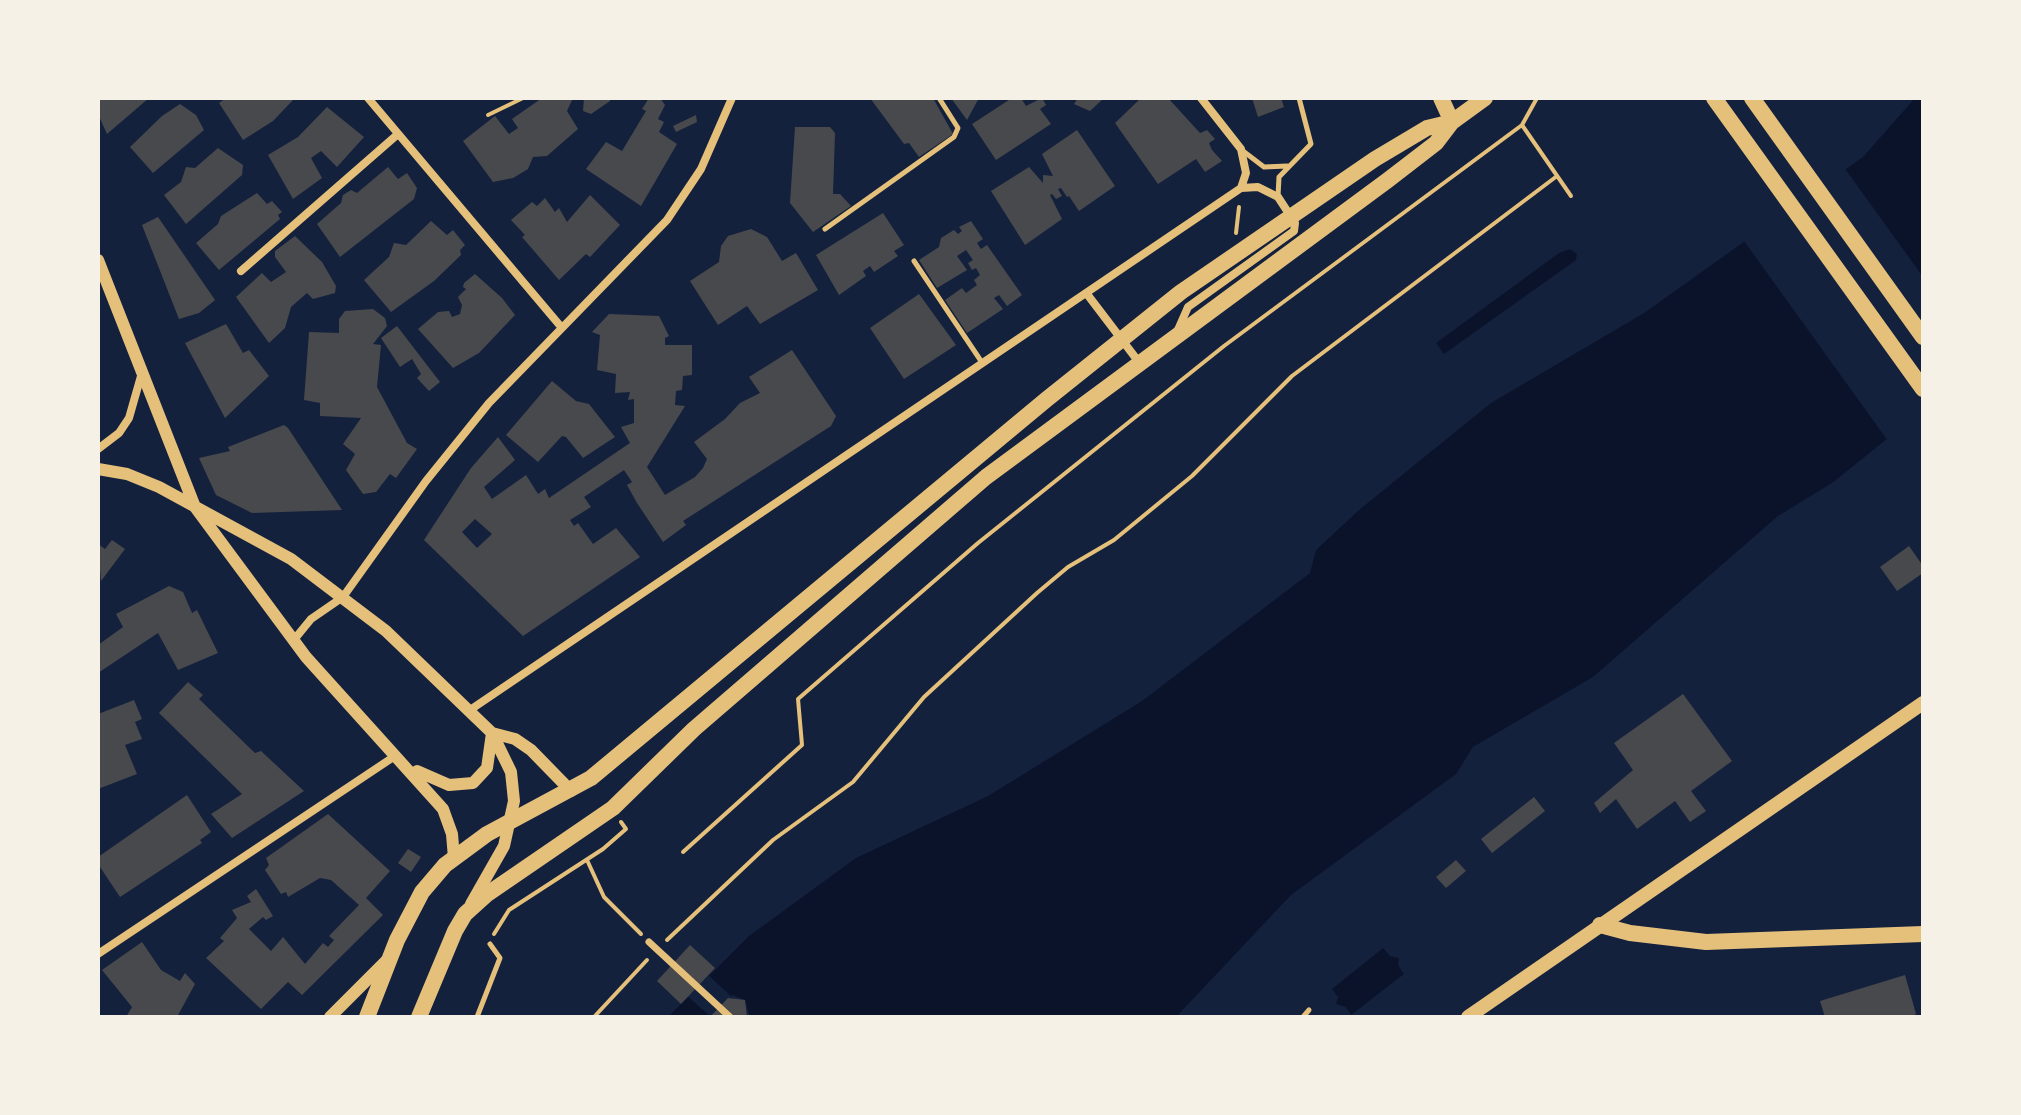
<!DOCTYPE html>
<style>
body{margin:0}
#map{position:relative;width:2021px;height:1115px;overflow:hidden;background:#14213d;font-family:Roboto,sans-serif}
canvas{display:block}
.frame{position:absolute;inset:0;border:100px solid #f6f1e7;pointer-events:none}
</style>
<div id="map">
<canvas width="2021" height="1115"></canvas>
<div class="frame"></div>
</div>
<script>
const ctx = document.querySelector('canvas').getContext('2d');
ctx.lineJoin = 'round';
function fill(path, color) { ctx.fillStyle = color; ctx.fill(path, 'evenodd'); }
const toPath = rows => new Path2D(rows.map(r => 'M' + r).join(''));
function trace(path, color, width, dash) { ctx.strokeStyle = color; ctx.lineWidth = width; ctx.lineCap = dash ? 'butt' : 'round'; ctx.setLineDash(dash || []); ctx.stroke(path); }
fill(toPath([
 [1915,98,1923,98,1923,410,1832,483,1778,516,1593,677,1473,747,1456,774,1291,895,1176,1017,750,1017,745,1000,733,995,705,1017,668,1017,749,936,856,858,988,796,1142,701,1310,573,1316,550,1359,510,1491,403,1644,313,1863,157],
 [1570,249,1577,254,1576,260,1444,354,1436,343,1559,253],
 [1383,948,1390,956,1399,958,1398,965,1404,974,1351,1015,1346,1007,1336,1004,1338,997,1332,989]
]), '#0b132b');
fill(toPath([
 [1843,166,1923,277,1923,415,1888,441,1742,238],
 [705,972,734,999,711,1017,685,994]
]), '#14213d');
fill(toPath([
 [98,98,149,98,107,134,98,114],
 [226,98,295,98,273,121,243,140,219,103],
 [542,98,573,98,567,111,578,129,547,156,533,157,528,169,513,178,493,182,463,141,495,116,509,134,518,128,512,119],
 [584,98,610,98,610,101,591,114,583,111],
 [649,98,660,98,665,105,658,119,664,122,659,132,677,144,641,206,586,169,606,142,622,151,646,111,642,109],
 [870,98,933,98,953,134,919,157,909,143,904,144],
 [951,98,979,98,967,120],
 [1012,98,1021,98,1026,106,1042,98,1046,105,1040,109,1051,124,996,160,972,124],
 [1078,98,1104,98,1090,111,1074,104],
 [1141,98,1168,98,1200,133,1207,130,1215,139,1209,143,1212,150,1222,161,1205,172,1196,159,1158,184,1115,123],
 [1252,98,1281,98,1284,107,1258,117],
 [180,104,196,115,204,130,153,173,130,147,162,116],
 [327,107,364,137,337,167,321,151,311,158,322,178,293,199,268,155,298,137],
 [696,115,697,122,676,132,673,126],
 [795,127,830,127,835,133,833,194,840,194,851,206,813,232,790,203],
 [1077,130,1115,186,1079,211,1069,196,1067,197,1061,188,1058,189,1062,196,1056,199,1052,194,1050,195,1062,219,1025,245,991,191,1029,167,1043,183,1043,175,1053,176,1042,154],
 [218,148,243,165,242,175,186,224,164,195,181,182,186,167,195,168],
 [388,167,398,179,407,173,417,188,414,199,340,257,317,224,341,203,343,195,351,190,357,193],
 [257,193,267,204,272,201,282,212,278,215,280,219,219,270,196,243,218,224,221,216],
 [590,195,620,225,590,257,586,254,559,280,522,237,525,235,511,220,532,202,537,206,545,198,555,212,559,208,567,222],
 [883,213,904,245,894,251,898,256,874,272,870,266,863,271,866,276,839,295,816,255],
 [158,217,215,300,199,313,179,319,142,225],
 [431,221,447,235,453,230,465,245,460,250,461,255,434,281,391,312,364,280,389,257,394,243,406,245],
 [971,221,983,239,977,243,981,249,987,245,1022,295,1007,306,999,295,994,298,1003,309,967,333,945,300,962,288,966,293,977,285,974,280,980,275,976,268,972,270,968,263,973,260,966,250,957,256,967,270,937,288,919,260,939,247,941,238,954,230,958,234,962,231,959,227],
 [751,229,767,237,782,261,796,253,818,290,760,324,747,306,718,325,690,281,719,262,721,246,728,236],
 [295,236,322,262,336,286,335,293,313,299,307,293,291,307,285,328,269,343,236,297,262,273,271,282,286,272,275,257,275,251],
 [475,274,502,298,515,315,479,353,453,368,418,329,438,312,449,311,452,317,460,314,462,305,458,297,466,289,463,287,464,283],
 [919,294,956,345,904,379,870,328],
 [373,309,385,318,387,326,373,344,381,345,377,387,407,443,417,449,396,478,390,474,376,492,363,494,346,470,355,454,343,444,361,418,320,416,320,403,304,400,309,332,339,333,339,319,345,311],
 [609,314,659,316,669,336,665,338,665,345,692,345,692,375,683,376,682,390,676,391,675,405,685,406,647,467,665,495,695,477,703,468,707,459,694,442,725,419,740,403,760,393,749,377,792,350,836,416,831,426,683,521,686,525,663,542,637,503,627,485,632,482,624,470,584,497,591,507,570,520,574,526,578,523,593,544,616,528,640,557,523,636,424,540,471,468,498,437,515,460,484,487,492,499,526,475,538,494,545,489,549,498,630,443,621,427,634,423,634,399,628,400,630,392,615,393,616,374,597,370,600,335,592,332],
 [475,519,492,534,477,548,462,532],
 [226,324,243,353,249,350,269,376,225,418,185,343],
 [397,326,440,382,429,391,417,378,421,374,412,359,400,367,381,338],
 [552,381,576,401,589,404,615,437,583,458,566,437,562,436,538,462,506,435],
 [284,425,288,428,342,510,252,513,216,495,199,458,230,451,228,447],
 [112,540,125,549,101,581,98,544,105,549],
 [1909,546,1923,566,1923,573,1897,591,1880,567],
 [169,586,183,592,192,613,197,610,218,653,178,670,158,633,98,673,98,645,123,627,116,614],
 [188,682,203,695,199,699,255,753,261,751,304,791,232,838,211,814,242,794,159,713],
 [1683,694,1732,761,1691,791,1706,811,1690,822,1675,801,1637,829,1616,799,1600,813,1594,803,1633,770,1614,743],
 [134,700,142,719,135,722,142,739,125,745,137,774,98,789,98,714],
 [187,795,211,832,200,840,202,843,120,897,98,864,98,857],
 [1534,797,1545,811,1492,853,1481,839],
 [328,814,390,871,366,898,383,915,302,995,288,982,261,1009,206,958,224,941,220,938,237,918,232,910,251,902,247,896,256,889,273,916,266,920,263,917,249,929,271,951,283,937,305,964,323,943,328,947,334,940,329,936,359,905,331,880,320,878,288,897,286,892,281,894,265,870,269,865,266,858],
 [408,849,421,857,411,872,398,863],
 [1456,860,1466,871,1446,888,1436,877],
 [142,942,161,970,180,981,185,973,195,984,177,1017,126,1017,132,1007,102,970],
 [690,945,715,968,681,1004,657,981],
 [1905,975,1916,1014,1910,1017,1825,1017,1820,1001],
 [728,998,745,1000,747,1017,710,1017]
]), '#48494c');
trace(toPath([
 [488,115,523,98],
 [1522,125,1571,196],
 [1236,233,1239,207],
 [683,852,802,745,798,699,978,543,1224,346,1522,125,1537,98],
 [587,860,604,897,641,934],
 [494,934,509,910,603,849,626,829,621,822],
 [667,940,773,840,853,782,924,697,1037,593,1068,567,1114,540,1192,476,1292,376,1557,176],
 [594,1017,647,960]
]), '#e5c07b', 4);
trace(toPath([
 [1243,151,1264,167,1287,166],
 [1278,196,1279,177,1311,144,1299,98],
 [825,229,954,137,958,128,939,98],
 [914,261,983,364],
 [477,1017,500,958,490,944],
 [1303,1017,1309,1010]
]), '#e5c07b', 5);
trace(toPath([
 [649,942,730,1017]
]), '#e5c07b', 7);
trace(toPath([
 [368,98,562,328],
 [1201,98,1241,149,1246,173,1241,188],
 [241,271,398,134],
 [1087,294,1138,361],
 [98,449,119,433,129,418,141,376],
 [293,641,311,619,343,597,426,481,489,403,667,220,701,169,732,98],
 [470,710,1241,188,1258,187,1278,197,1295,223,1294,231,1188,307,1177,332],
 [98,954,395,756]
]), '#e5c07b', 8);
trace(toPath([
 [98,260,195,507,306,657,443,809,452,834,454,858],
 [98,469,127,474,159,487,291,559,386,631,492,733,511,772,514,801,504,846,471,904],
 [492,733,515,739,531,750,571,791],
 [417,771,449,785,473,783,487,768,492,733],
 [330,1017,386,961]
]), '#e5c07b', 12);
trace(toPath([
 [1468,1017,1923,703]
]), '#e5c07b', 14);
trace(toPath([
 [1441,98,1452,122],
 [1714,98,1923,389],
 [1752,98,1923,337],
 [1600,925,1630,933,1706,942,1923,934],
 [367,1017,397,940,422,892,445,865,487,834,591,778,1047,399,1181,292,1375,159,1427,128,1452,122],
 [419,1017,455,931,465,914,486,895,613,808,694,729,986,477,1388,180,1436,143,1452,122,1485,98]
]), '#e5c07b', 16);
</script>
